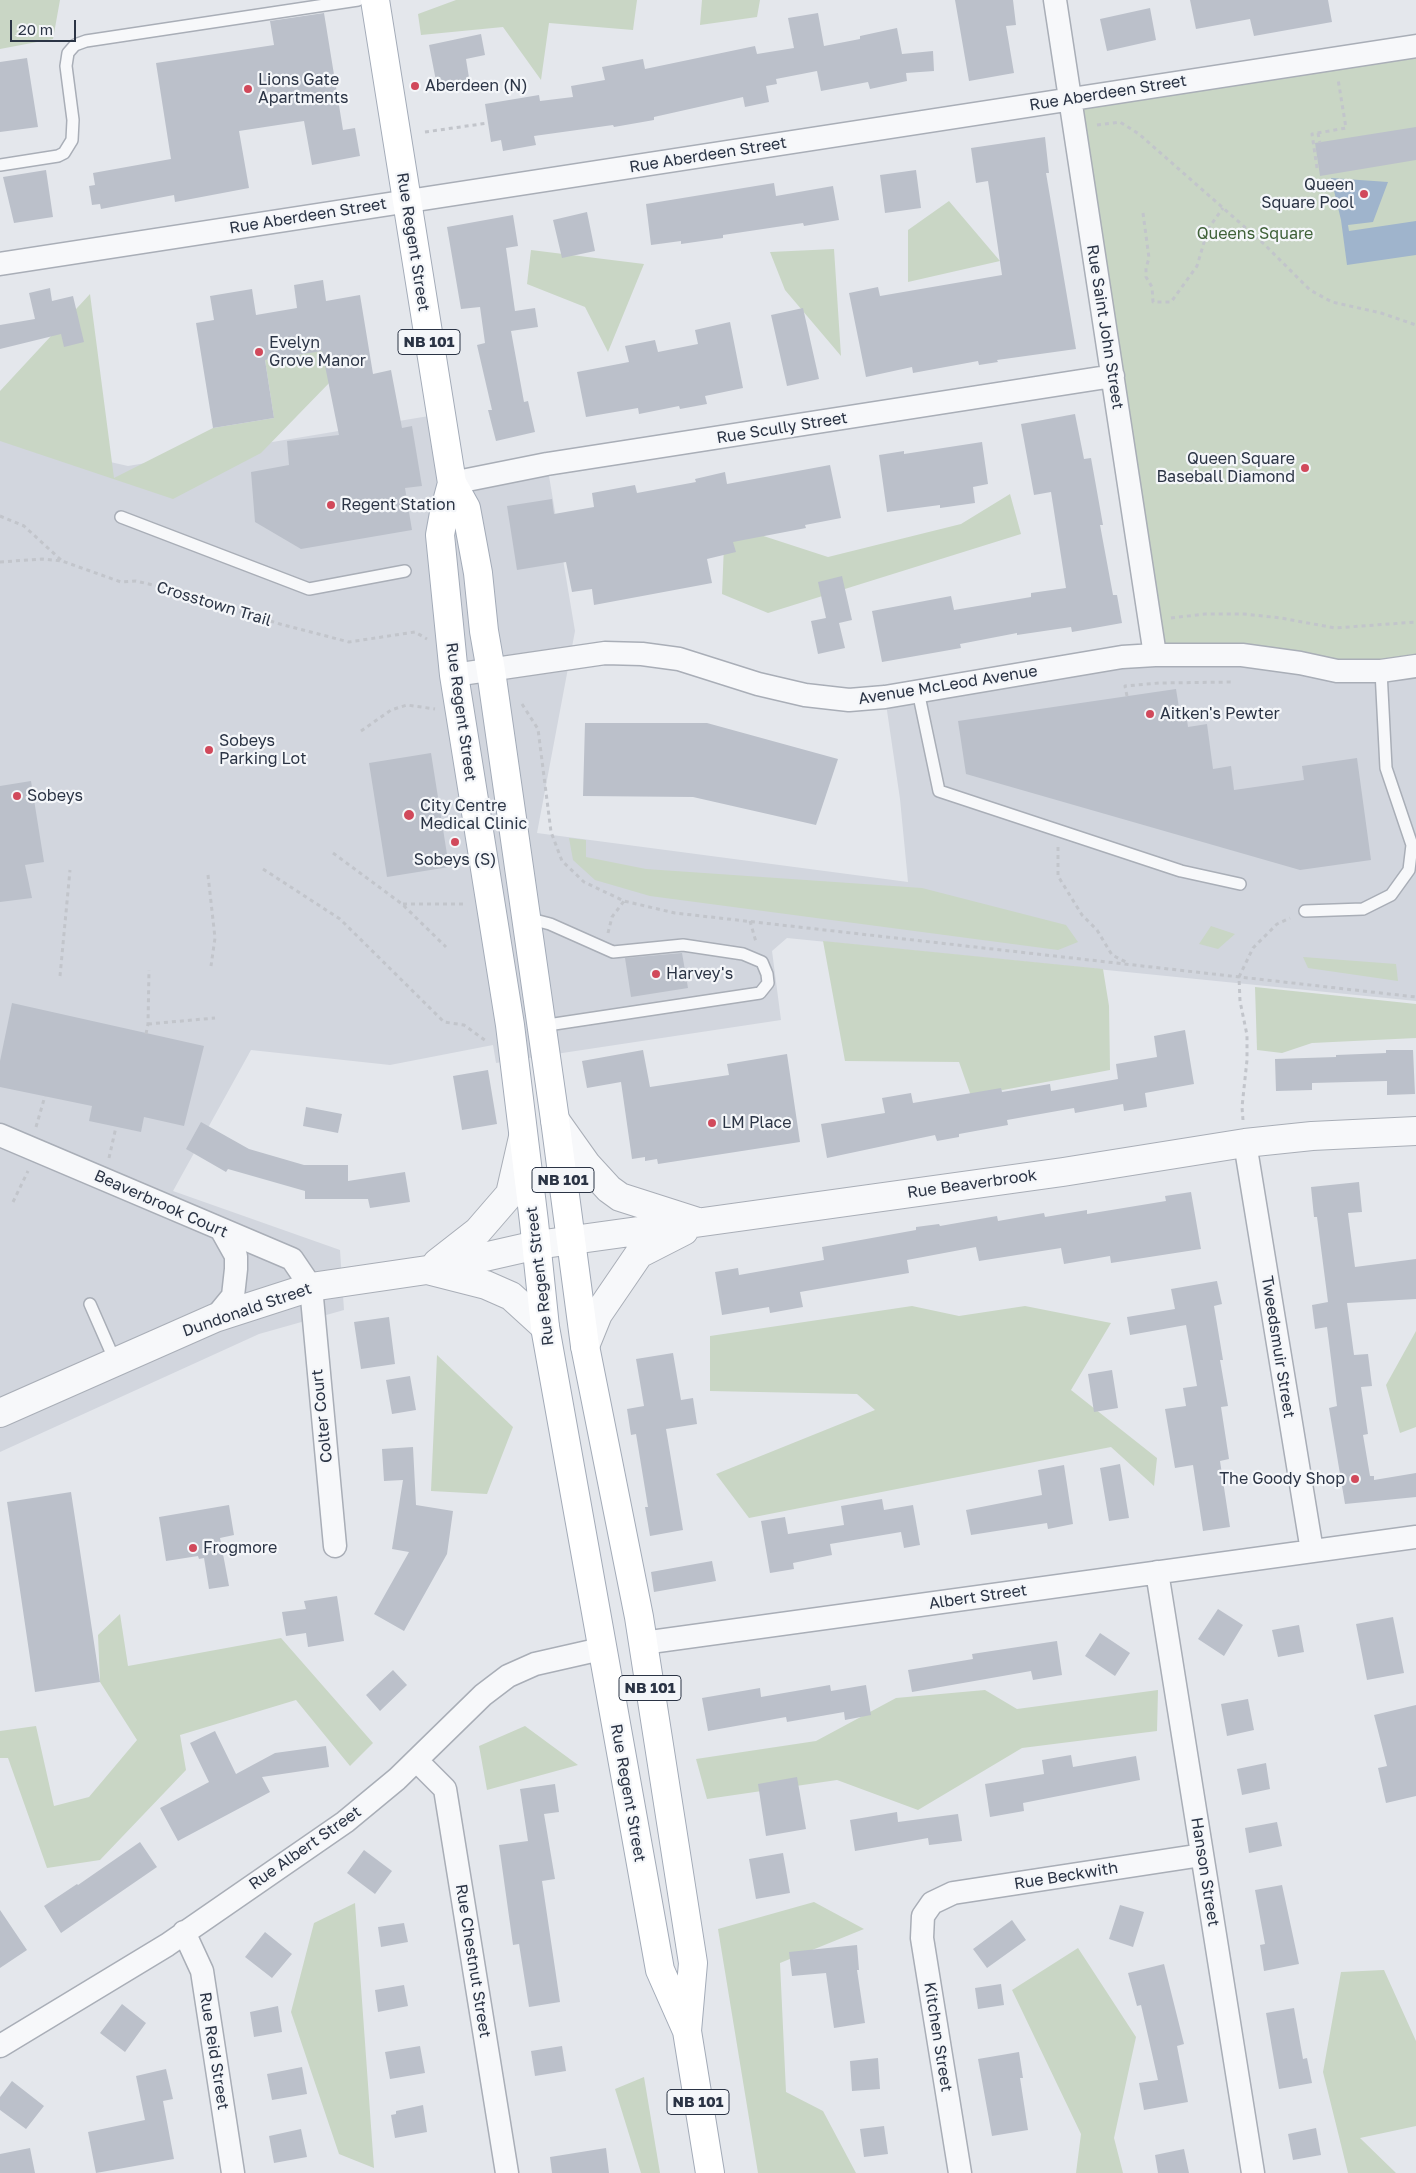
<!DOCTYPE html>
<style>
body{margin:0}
#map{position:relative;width:1416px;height:2173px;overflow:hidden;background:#e4e7ec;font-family:"Golos Text",sans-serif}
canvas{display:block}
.scale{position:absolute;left:10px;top:20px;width:66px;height:22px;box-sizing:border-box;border:2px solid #2b3445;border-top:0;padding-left:6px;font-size:15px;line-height:18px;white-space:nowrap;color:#2b3445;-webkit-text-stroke:4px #f4f6f9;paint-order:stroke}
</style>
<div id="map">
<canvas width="1416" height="2173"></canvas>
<div class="scale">20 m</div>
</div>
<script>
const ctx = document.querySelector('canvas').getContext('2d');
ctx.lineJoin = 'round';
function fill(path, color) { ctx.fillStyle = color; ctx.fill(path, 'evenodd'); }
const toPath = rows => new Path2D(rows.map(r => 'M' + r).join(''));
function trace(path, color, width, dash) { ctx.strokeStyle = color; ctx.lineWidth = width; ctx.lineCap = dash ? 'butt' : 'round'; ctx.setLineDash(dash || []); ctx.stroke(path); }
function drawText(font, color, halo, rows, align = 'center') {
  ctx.font = font + ' "Golos Text",sans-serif'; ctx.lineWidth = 4.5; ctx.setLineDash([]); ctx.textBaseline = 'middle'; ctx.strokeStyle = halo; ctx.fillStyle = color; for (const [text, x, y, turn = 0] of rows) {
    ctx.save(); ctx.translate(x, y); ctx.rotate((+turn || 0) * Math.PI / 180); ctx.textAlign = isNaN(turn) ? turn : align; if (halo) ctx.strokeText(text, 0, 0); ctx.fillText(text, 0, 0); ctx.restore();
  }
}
fill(toPath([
 [441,414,452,483,547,464,575,631,537,833,908,882,900,799,885,697,1122,657,1416,666,1416,1001,787,938,772,951,781,1020,496,1063,493,1045,390,1065,251,1050,173,1191,340,1250,344,1310,259,1334,0,1452,0,437,128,466]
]), '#d2d6de');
fill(toPath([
 [0,0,60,0,53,39,0,49],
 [456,0,637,0,633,30,549,23,541,80,503,27,421,35,418,14],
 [702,0,760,0,757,17,700,25],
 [1416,46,1416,666,1155,655,1071,99],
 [949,201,1000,261,908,282,908,230],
 [834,249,841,356,785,290,770,252],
 [531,250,644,264,608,352,585,307,527,284],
 [90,294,114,478,213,428,274,418,265,360,368,343,261,453,173,499,0,441,0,391],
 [1010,494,1021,534,768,613,722,594,724,545,745,530,828,557,961,524],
 [569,838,586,840,586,857,646,869,922,888,1066,925,1078,942,1058,950,650,896,595,880,573,860],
 [1211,926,1235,934,1218,949,1199,944],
 [823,941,1103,969,1109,1006,1110,1070,971,1096,959,1062,845,1061],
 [1303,957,1396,964,1398,981,1308,968],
 [1255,987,1416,1004,1416,1038,1312,1043,1282,1053,1257,1050],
 [912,1306,959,1316,1025,1306,1111,1323,1071,1390,1157,1458,1154,1486,1111,1447,749,1518,716,1474,875,1410,857,1394,710,1391,710,1336],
 [1416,1331,1416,1427,1400,1433,1386,1385],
 [437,1355,513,1427,487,1494,431,1491],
 [120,1614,128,1666,281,1638,373,1743,350,1766,296,1700,180,1735,186,1770,100,1860,47,1868,8,1758,0,1758,0,1731,36,1726,54,1806,89,1797,137,1740,100,1682,98,1635],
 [985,1690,1017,1709,1158,1690,1157,1731,1022,1748,918,1810,837,1780,707,1799,696,1759,816,1741,896,1698],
 [525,1726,578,1765,487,1790,479,1746],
 [814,1902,864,1929,780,1963,786,2092,823,2111,856,2173,758,2173,718,1929],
 [355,1903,374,2168,339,2154,291,2012,314,1923],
 [1078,1948,1136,2037,1114,2138,1123,2173,1076,2173,1081,2134,1012,1990],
 [1384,1970,1416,2041,1416,2126,1360,2138,1396,2173,1348,2173,1323,2072,1341,1972],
 [644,2077,660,2173,641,2173,615,2089]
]), '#c9d6c5');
fill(toPath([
 [1331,178,1388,182,1373,222,1348,225,1349,231,1416,221,1416,255,1347,265,1341,220]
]), '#9fb4cc');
fill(toPath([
 [955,0,1013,0,1016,25,1006,26,1014,73,969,81],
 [1190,0,1328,0,1332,22,1254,36,1250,19,1196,29],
 [1150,8,1156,40,1107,51,1100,19],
 [324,13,343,130,355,128,360,156,312,165,304,121,239,131,249,188,175,202,174,195,101,209,100,204,92,205,89,186,95,185,93,173,171,159,156,63,274,45,270,21],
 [818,13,824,46,860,39,860,36,897,28,902,54,933,51,934,71,906,73,907,81,870,89,868,82,821,91,817,71,776,79,777,84,766,86,769,102,745,107,743,97,654,117,654,120,614,127,613,125,534,136,536,145,503,151,501,140,491,142,485,104,539,95,540,101,573,97,571,86,605,80,602,67,643,59,645,69,755,46,757,54,794,48,788,18],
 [481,34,485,55,466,59,470,84,438,91,429,45],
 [27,58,38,127,0,132,0,62],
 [1416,127,1416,160,1320,176,1315,143],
 [1045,137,1049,173,1046,173,1076,349,997,360,998,362,979,365,978,361,913,373,912,367,866,377,849,293,878,287,880,296,1002,275,988,181,976,183,971,148],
 [46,170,53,217,14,223,3,177],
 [916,170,921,208,885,213,880,175],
 [774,183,776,196,833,186,839,220,804,226,803,223,723,235,723,238,681,244,681,241,651,245,646,204],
 [587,212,595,251,562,258,553,220],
 [513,215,518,246,506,248,515,311,535,308,538,327,511,331,524,402,528,401,535,432,496,441,488,410,492,410,477,345,485,343,480,307,461,309,447,227],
 [323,280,326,301,360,295,373,374,391,370,402,428,412,426,422,486,405,488,412,530,301,549,255,522,251,472,289,465,287,441,339,435,322,351,265,360,274,418,213,428,196,323,214,320,210,296,252,289,256,315,297,308,294,285],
 [50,288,52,301,73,296,84,342,64,347,61,334,0,349,0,325,35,319,29,293],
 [803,308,819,379,787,386,771,315],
 [730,322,743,388,705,396,707,404,680,409,679,406,639,414,638,408,586,417,577,372,629,362,625,346,655,340,658,352,698,344,695,330],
 [1075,414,1084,459,1091,458,1103,525,1100,525,1113,595,1117,595,1122,623,1072,632,1071,627,1017,635,1017,633,960,644,961,648,882,662,872,611,951,596,954,610,1031,597,1031,593,1066,588,1051,492,1034,495,1021,424],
 [982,442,988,484,973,487,975,503,940,508,940,505,887,512,879,455,904,451,904,454],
 [830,465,841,518,805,525,806,528,733,542,736,552,707,559,712,583,594,605,592,589,572,592,566,562,517,570,507,506,552,499,554,514,594,507,592,493,635,485,637,493,696,482,695,479,725,472,727,484],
 [842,576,852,620,839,623,845,648,818,654,811,621,826,618,818,582],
 [1176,689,1180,714,1186,713,1188,727,1207,724,1213,769,1231,766,1234,790,1304,780,1302,766,1357,758,1371,860,1300,870,966,774,958,721],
 [585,723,707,723,838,759,816,825,693,797,583,796],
 [431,753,449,867,387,877,369,763],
 [31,781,44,862,25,865,32,898,0,902,0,786],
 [682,953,688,988,631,997,625,958],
 [12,1003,204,1046,184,1126,144,1117,141,1132,89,1121,92,1106,0,1087,0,1061],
 [1185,1030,1194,1084,1145,1093,1147,1107,1124,1111,1123,1104,1075,1113,1074,1108,1007,1120,1008,1125,959,1134,959,1137,937,1141,935,1135,827,1158,821,1124,885,1113,882,1098,911,1093,913,1103,1001,1088,1002,1092,1050,1084,1051,1091,1118,1079,1116,1064,1157,1057,1154,1036],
 [643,1050,650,1087,729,1075,727,1064,787,1054,800,1142,658,1164,657,1159,645,1161,645,1157,632,1159,621,1082,587,1088,582,1061],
 [1386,1050,1413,1050,1415,1094,1387,1095,1387,1081,1312,1083,1312,1090,1276,1091,1275,1059,1336,1057,1336,1055,1386,1053],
 [488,1070,497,1124,462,1130,453,1076],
 [306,1107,342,1114,338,1133,303,1126],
 [201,1122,249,1149,304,1165,348,1165,348,1181,405,1172,410,1202,370,1208,368,1199,305,1199,305,1191,228,1169,226,1172,186,1149],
 [1359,1182,1362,1212,1348,1213,1355,1267,1416,1259,1416,1299,1347,1303,1354,1355,1368,1354,1372,1386,1361,1387,1368,1434,1363,1435,1370,1476,1374,1476,1374,1480,1416,1473,1416,1497,1345,1504,1329,1408,1337,1406,1327,1327,1315,1329,1312,1305,1328,1302,1317,1217,1314,1217,1311,1187],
 [1191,1192,1201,1249,1111,1263,1110,1256,1064,1264,1061,1248,979,1261,976,1247,907,1260,909,1273,800,1292,803,1307,770,1313,769,1307,722,1315,715,1272,738,1268,739,1275,824,1260,822,1247,916,1230,916,1227,939,1224,940,1226,997,1216,998,1221,1044,1213,1045,1217,1087,1210,1087,1214,1166,1201,1165,1196],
 [1217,1281,1222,1304,1214,1306,1223,1360,1220,1360,1228,1406,1221,1407,1229,1459,1220,1461,1230,1527,1203,1531,1193,1465,1175,1468,1165,1409,1186,1406,1183,1388,1197,1386,1186,1325,1130,1335,1127,1317,1175,1309,1171,1289],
 [389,1317,395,1364,361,1369,354,1322],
 [673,1353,681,1400,693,1398,697,1424,666,1429,683,1530,650,1536,645,1507,648,1507,636,1434,631,1435,627,1409,644,1406,636,1359],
 [1112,1370,1118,1408,1094,1412,1088,1374],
 [410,1376,416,1410,392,1414,386,1380],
 [413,1447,416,1505,453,1511,447,1554,404,1631,374,1614,409,1552,392,1549,403,1480,384,1481,382,1449],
 [1120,1464,1129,1518,1109,1521,1100,1468],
 [1064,1465,1073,1524,1048,1529,1047,1523,971,1535,966,1510,1042,1495,1038,1470],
 [71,1492,100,1682,35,1692,7,1502],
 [882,1499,884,1510,913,1505,920,1545,904,1548,901,1532,830,1544,832,1555,793,1563,794,1569,770,1573,761,1521,785,1517,788,1534,844,1525,841,1506],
 [229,1505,234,1535,220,1538,229,1586,209,1589,204,1558,199,1559,198,1556,166,1561,159,1517],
 [712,1561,716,1581,654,1592,651,1572],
 [337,1596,344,1641,308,1647,306,1633,286,1636,282,1612,306,1609,304,1601],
 [1218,1609,1243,1625,1224,1656,1198,1639],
 [1393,1617,1404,1673,1367,1680,1356,1624],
 [1299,1625,1304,1652,1278,1657,1272,1630],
 [1100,1633,1130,1653,1115,1676,1085,1656],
 [1057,1641,1062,1675,1033,1680,1031,1671,912,1692,908,1670,973,1659,972,1654],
 [393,1670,407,1685,380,1711,366,1695],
 [830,1685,831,1691,866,1685,871,1715,845,1720,844,1712,787,1722,786,1717,708,1731,702,1698,760,1688,761,1697],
 [1248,1699,1254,1730,1227,1736,1221,1704],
 [1416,1705,1416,1796,1386,1803,1378,1768,1387,1766,1374,1715],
 [215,1731,236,1774,275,1753,326,1746,329,1767,262,1777,270,1792,178,1841,160,1808,209,1782,190,1743],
 [1071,1755,1073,1767,1136,1756,1140,1780,1023,1803,1024,1811,990,1817,985,1784,1044,1774,1042,1760],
 [1266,1763,1270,1789,1242,1795,1237,1769],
 [797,1777,806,1829,766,1836,758,1784],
 [555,1784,559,1812,544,1814,555,1879,542,1881,560,2002,529,2007,519,1944,513,1945,499,1845,528,1841,520,1789],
 [897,1812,898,1822,958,1814,962,1841,929,1845,928,1838,855,1851,850,1820],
 [1277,1822,1282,1846,1249,1853,1245,1828],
 [140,1842,157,1867,61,1933,44,1906,77,1884,78,1885],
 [364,1850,392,1871,375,1894,347,1873],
 [783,1853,790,1893,756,1899,749,1859],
 [1282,1885,1299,1964,1264,1971,1260,1945,1265,1944,1255,1890],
 [1120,1905,1144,1912,1133,1947,1109,1939],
 [0,1910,27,1950,0,1968],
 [1012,1920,1026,1940,987,1968,973,1949],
 [404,1923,408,1942,381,1947,378,1927],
 [265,1932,292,1954,272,1978,245,1957],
 [857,1945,859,1970,857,1970,865,2023,834,2028,826,1973,792,1976,789,1952],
 [1164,1964,1184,2044,1177,2046,1188,2102,1144,2110,1139,2083,1158,2080,1141,2005,1137,2006,1128,1973],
 [1001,1984,1004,2005,978,2009,975,1988],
 [404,1985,408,2006,378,2012,375,1990],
 [122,2004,146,2023,125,2052,100,2033],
 [278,2006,282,2032,254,2037,250,2012],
 [1294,2008,1303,2059,1307,2058,1312,2083,1279,2089,1266,2013],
 [420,2046,425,2073,390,2079,385,2052],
 [562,2046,566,2071,535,2076,531,2051],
 [1019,2052,1023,2078,1020,2078,1028,2130,992,2136,978,2059],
 [878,2058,880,2089,852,2091,850,2061],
 [302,2067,307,2094,272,2100,267,2074],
 [166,2069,173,2099,163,2101,174,2159,96,2173,88,2132,145,2120,136,2076],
 [12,2081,44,2106,26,2129,0,2110,0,2097],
 [423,2105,427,2132,395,2138,391,2115,396,2114,396,2111],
 [884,2126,888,2154,864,2157,860,2129],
 [1316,2128,1321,2155,1293,2160,1288,2134],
 [301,2129,307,2157,274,2163,269,2136],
 [30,2148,35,2173,0,2173,0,2154],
 [606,2148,609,2173,552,2173,550,2157],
 [1184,2149,1189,2173,1158,2173,1155,2155]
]), '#bbc0ca');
const service = toPath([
 [0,165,58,156,64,153,72,140,73,120,66,66,68,53,75,45,86,41,358,0],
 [121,517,309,589,405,571],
 [918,691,939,791,1181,871,1240,884],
 [1305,911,1363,909,1391,895,1409,870,1412,845,1386,768,1381,671],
 [527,918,550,924,613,952,683,945,743,954,762,962,767,974,768,983,760,993,541,1026],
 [90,1304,115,1361]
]);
const minor = toPath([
 [1055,0,1155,655],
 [0,264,1416,46],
 [452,483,547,464,1113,376],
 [454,675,605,653,642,654,679,659,758,684,805,695,849,700,885,697,1122,657,1155,655,1242,655,1300,663,1337,671,1381,671,1416,666],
 [0,1135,292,1259,311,1287,335,1546],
 [1245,1143,1312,1551],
 [215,1318,233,1296,236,1269,236,1256,222,1231],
 [1157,1572,1253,2173],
 [643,1643,1416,1537],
 [417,1761,445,1789,507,2173],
 [184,1932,202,1971,233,2173],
 [0,2046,167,1945,345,1822,397,1779,483,1695,508,1676,535,1664,601,1649],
 [960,2173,922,1938,923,1916,932,1903,953,1893,1202,1855]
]);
const tertiary = toPath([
 [555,1120,587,1165,609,1189,620,1197,695,1221],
 [437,1263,478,1231,510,1194,523,1137],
 [431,1271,486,1285,511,1296,545,1327],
 [585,1346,598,1314,639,1254,684,1231],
 [0,1413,215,1318,311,1287,427,1270,537,1245,1063,1172,1245,1143,1312,1136,1416,1131]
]);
const primary = toPath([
 [375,0,452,483,466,508,478,573,484,631,491,671,555,1120,585,1346,639,1617,693,1963,687,2031],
 [452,483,444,513,440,535,454,675,510,1025,534,1222,545,1327,660,1970,687,2031,710,2173]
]);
trace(service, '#a9aeb7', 14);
trace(minor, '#a9aeb7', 25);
trace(tertiary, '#a9aeb7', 30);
trace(primary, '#a3abb8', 30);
trace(toPath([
 [1097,125,1120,122,1139,134,1264,244,1310,290,1332,302,1381,313,1416,325],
 [425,132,488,123],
 [1318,133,1320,143],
 [1317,168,1312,134,1346,128,1338,79],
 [1143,213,1149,258,1146,268,1146,277,1152,287,1153,302,1171,302,1197,266,1208,229,1223,208],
 [0,516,24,526,61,560],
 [0,562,42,559,62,561,121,582,136,581,153,585,280,624,349,642,415,632,427,639],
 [1171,618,1205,614,1244,614,1281,618,1335,628,1416,622],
 [1127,696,1125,686,1159,683,1234,682],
 [522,704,538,729,551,832,562,861,584,882,624,901,675,913,1416,997],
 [361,731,391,710,407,705,435,709],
 [1058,847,1058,876,1082,915,1097,930,1112,955,1128,963],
 [333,853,402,904,446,947],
 [263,869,340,919,444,1022,464,1025,486,1041],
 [208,875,215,938,211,966],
 [403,904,466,904],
 [750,921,756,942],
 [608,933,612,917,624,901],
 [60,976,70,870],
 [148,1024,215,1018],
 [146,1034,148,1024,149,970],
 [1243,1120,1242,1107,1247,1060,1247,1035,1240,1001,1239,977,1253,948,1277,924,1290,918],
 [36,1127,45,1096],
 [109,1158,116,1127],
 [13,1202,28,1171]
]), '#c2c5cb', 3, [4, 4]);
trace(service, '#f7f8fa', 11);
trace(minor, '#f7f8fa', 22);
trace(tertiary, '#f7f8fa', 28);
trace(primary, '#fff', 28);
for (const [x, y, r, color] of [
 [415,86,5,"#d1495b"],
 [248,89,5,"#d1495b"],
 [1364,194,5,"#d1495b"],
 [259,352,5,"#d1495b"],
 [1305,468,5,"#d1495b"],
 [331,505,5,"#d1495b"],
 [1150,714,5,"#d1495b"],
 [209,750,5,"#d1495b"],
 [17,796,5,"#d1495b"],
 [409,815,6,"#d1495b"],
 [455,842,5,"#d1495b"],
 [656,974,5,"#d1495b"],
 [712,1123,5,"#d1495b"],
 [1355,1479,5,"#d1495b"],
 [193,1548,5,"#d1495b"]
]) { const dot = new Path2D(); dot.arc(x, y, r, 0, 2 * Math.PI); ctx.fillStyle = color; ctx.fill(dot); trace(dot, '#f4f6f9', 2); }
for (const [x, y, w] of [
 [429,342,62],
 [563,1180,62],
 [650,1688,62],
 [698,2102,62]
]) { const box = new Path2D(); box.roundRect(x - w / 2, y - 12.5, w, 25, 4); ctx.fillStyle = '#f4f6f9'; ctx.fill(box); trace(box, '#2b3445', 1); }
drawText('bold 15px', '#2b3445', null, [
 ["NB 101",429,342],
 ["NB 101",563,1180],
 ["NB 101",650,1688],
 ["NB 101",698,2102]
]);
drawText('16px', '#2b3445', '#f4f6f9', [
 ["Lions Gate",258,80],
 ["Apartments",258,98],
 ["Aberdeen (N)",425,86],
 ["Queen",1354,185,"right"],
 ["Square Pool",1354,203,"right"],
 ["Evelyn",269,343],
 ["Grove Manor",269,361],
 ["Queen Square",1295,459,"right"],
 ["Baseball Diamond",1295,477,"right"],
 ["Regent Station",341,505],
 ["Aitken's Pewter",1160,714],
 ["Sobeys",219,741],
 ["Parking Lot",219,759],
 ["Sobeys",27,796],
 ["City Centre",420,806],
 ["Medical Clinic",420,824],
 ["Sobeys (S)",455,860,"center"],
 ["Harvey's",666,974],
 ["LM Place",722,1123],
 ["The Goody Shop",1345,1479,"right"],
 ["Frogmore",203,1548]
], 'left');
drawText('16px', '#2b3445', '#f4f6f9', [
 ["Rue Aberdeen Street",1108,93,-9],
 ["Rue Aberdeen Street",708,155,-9],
 ["Rue Aberdeen Street",308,216,-9],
 ["Rue Regent Street",413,242,81],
 ["Rue Saint John Street",1105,327,81],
 ["Rue Scully Street",782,428,-9],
 ["Crosstown Trail",214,604,17],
 ["Avenue McLeod Avenue",948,685,-9],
 ["Rue Regent Street",461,712,82],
 ["Rue Beaverbrook",972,1184,-8],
 ["Beaverbrook Court",161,1204,24],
 ["Rue Regent Street",540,1276,-97],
 ["Dundonald Street",247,1310,-19],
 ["Tweedsmuir Street",1278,1347,81],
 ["Colter Court",322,1416,-96],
 ["Albert Street",978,1597,-8],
 ["Rue Regent Street",628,1793,80],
 ["Rue Albert Street",305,1848,-35],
 ["Hanson Street",1205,1872,81],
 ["Rue Beckwith",1066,1876,-9],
 ["Rue Chestnut Street",473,1961,81],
 ["Kitchen Street",938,2037,81],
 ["Rue Reid Street",214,2051,81]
]);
drawText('16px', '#3f6138', '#f4f6f9', [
 ["Queens Square",1255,234]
]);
</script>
